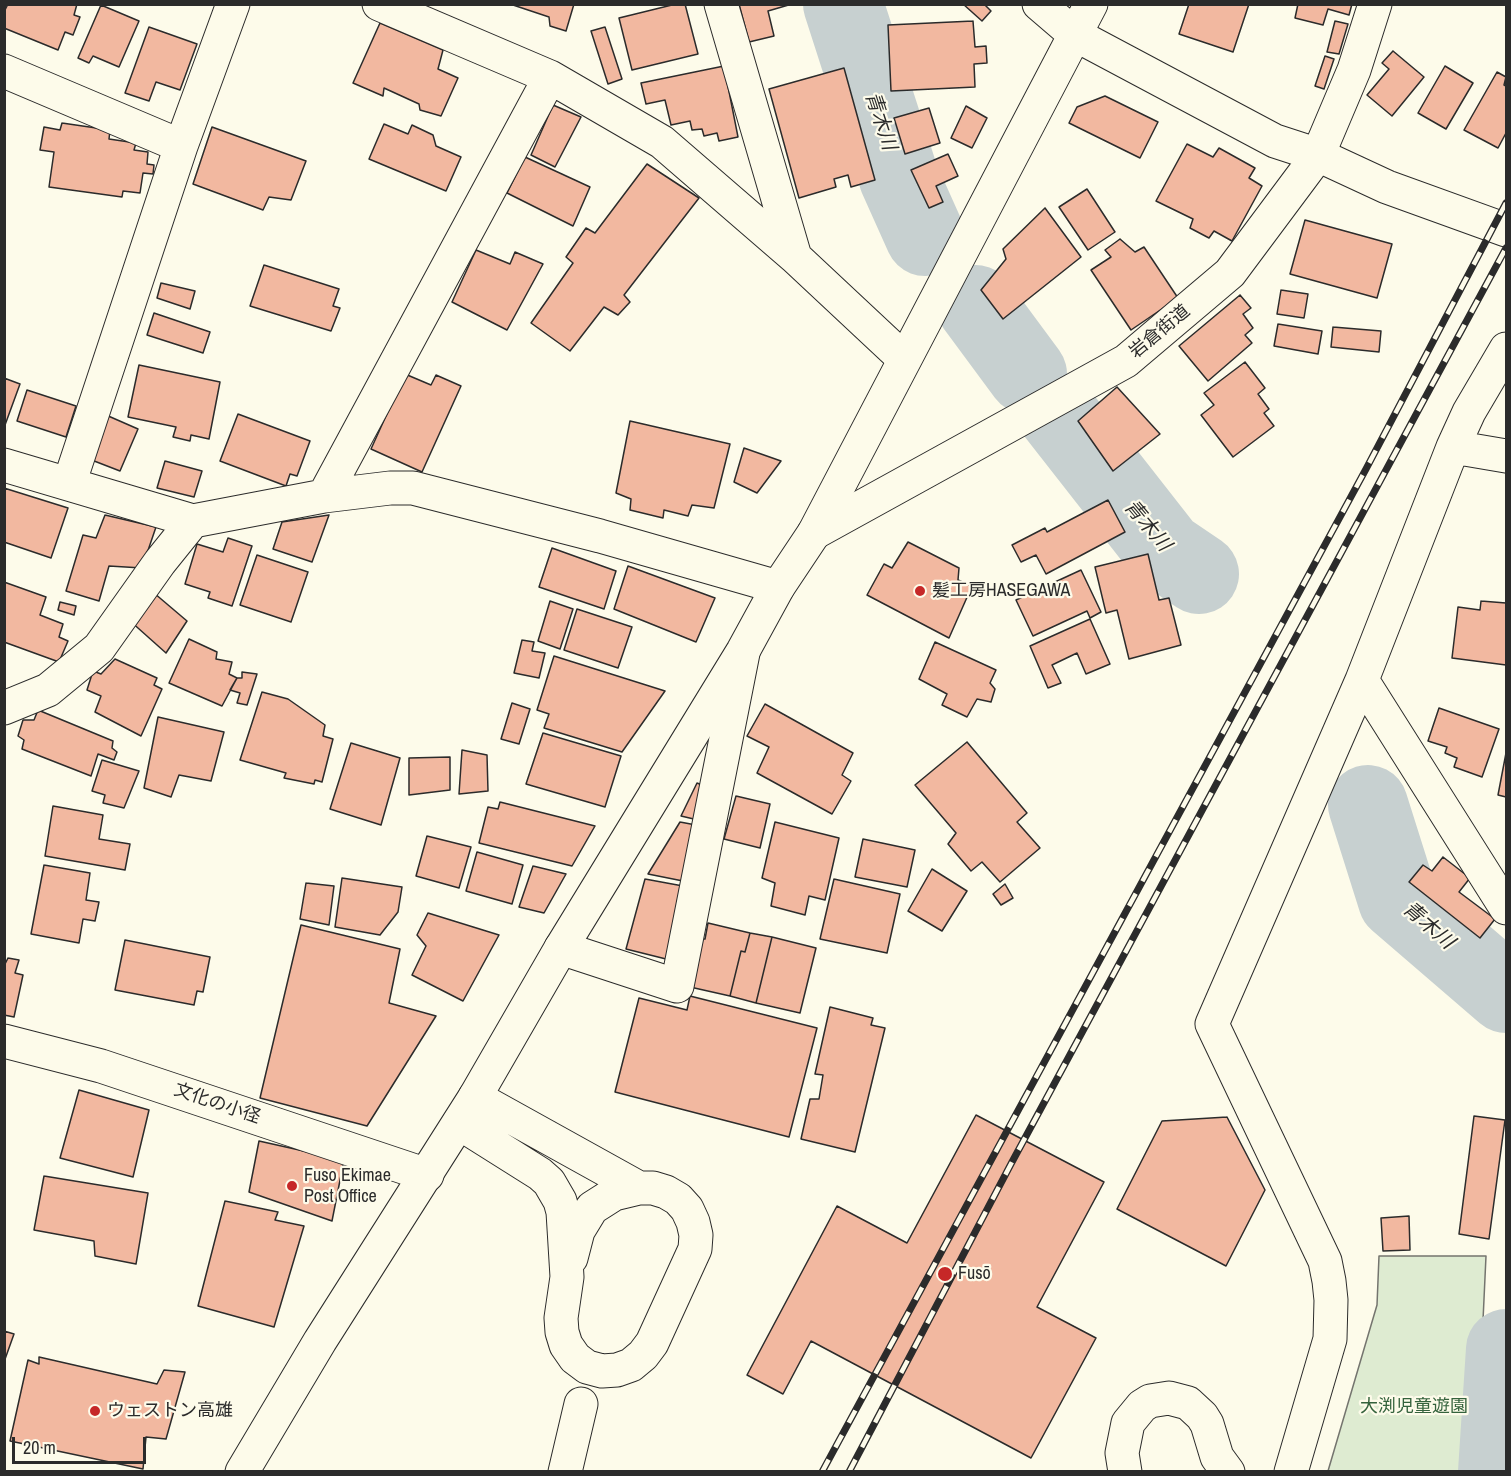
<!DOCTYPE html>
<meta charset="utf-8">
<style>
body{margin:0}
#map{position:relative;width:1511px;height:1476px;overflow:hidden;background:#fdfbea;font-family:"Archivo Narrow",sans-serif}
canvas{display:block}
.frame{position:absolute;inset:0;border:6px solid #2b2b2b;pointer-events:none}
.scale{position:absolute;left:12px;top:1437px;width:134px;height:27px;box-sizing:border-box;border:3px solid #2b2b2b;border-top:0;padding-left:8px;font-size:18px;line-height:21px;white-space:nowrap;color:#2b2b2b;-webkit-text-stroke:4px #fdfbea;paint-order:stroke}
</style>
<div id="map">
<canvas width="1511" height="1476"></canvas>
<div class="frame"></div>
<div class="scale">20 m</div>
</div>
<script>
const ctx = document.querySelector('canvas').getContext('2d');
ctx.lineJoin = 'round';
function fill(path, color) { ctx.fillStyle = color; ctx.fill(path, 'evenodd'); }
const toPath = rows => new Path2D(rows.map(r => 'M' + r).join(''));
function trace(path, color, width, dash) { ctx.strokeStyle = color; ctx.lineWidth = width; ctx.lineCap = dash ? 'butt' : 'round'; ctx.setLineDash(dash || []); ctx.stroke(path); }
function drawText(font, color, halo, rows, align = 'center') {
  ctx.font = font + ' "Archivo Narrow","Noto Sans JP",sans-serif'; ctx.lineWidth = 4.5; ctx.setLineDash([]); ctx.textBaseline = 'middle'; ctx.strokeStyle = halo; ctx.fillStyle = color; for (const [text, x, y, turn = 0] of rows) {
    ctx.save(); ctx.translate(x, y); ctx.rotate((+turn || 0) * Math.PI / 180); ctx.textAlign = isNaN(turn) ? turn : align; if (halo) ctx.strokeText(text, 0, 0); ctx.fillText(text, 0, 0); ctx.restore();
  }
}
const green = toPath([
 [1379,1256,1486,1256,1476,1471,1328,1471,1377,1305,1379,1256]
]);
fill(green, '#deebd1');
trace(green, '#74746e', 1.5);
trace(toPath([
 [843,4,899,178,925,236],
 [976,305,1027,374],
 [1057,413,1165,551,1199,574],
 [1368,805,1398,900,1506,993],
 [1498,1472,1506,1349]
]), '#c7d0d0', 80);
const building = toPath([
 [8,4,77,4,74,15,80,17,73,35,65,32,58,50,4,28,4,12,8,4],
 [510,4,574,4,566,31,550,26,549,17,510,4],
 [676,4,685,4,698,54,632,70,619,18,676,4],
 [739,4,792,4,768,11,774,36,749,42,739,4],
 [963,4,984,4,991,11,982,21,963,4],
 [1189,4,1249,4,1233,52,1179,34,1189,4],
 [1298,4,1352,4,1349,15,1328,9,1323,25,1295,18,1298,4],
 [101,5,139,21,119,67,93,56,89,63,78,58,101,5],
 [973,21,975,47,986,46,987,63,974,64,975,87,891,91,888,25,973,21],
 [1335,21,1348,24,1339,54,1327,52,1335,21],
 [380,23,443,50,438,69,458,78,441,116,420,110,419,104,384,88,383,96,353,83,380,23],
 [149,27,197,44,180,90,156,82,149,101,125,93,149,27],
 [605,27,622,79,608,84,591,31,605,27],
 [1393,51,1424,77,1392,116,1367,95,1389,69,1382,63,1393,51],
 [1325,56,1334,59,1324,89,1315,86,1325,56],
 [724,66,738,137,719,141,717,133,704,136,702,129,692,130,690,121,671,125,665,100,646,104,641,83,724,66],
 [1445,66,1473,83,1446,129,1418,113,1445,66],
 [844,68,875,180,851,187,848,175,834,179,836,187,799,198,769,89,844,68],
 [1497,72,1506,77,1504,85,1506,86,1506,133,1498,148,1464,130,1497,72],
 [1105,96,1158,122,1140,158,1069,123,1077,107,1105,96],
 [553,105,581,117,555,167,531,155,553,105],
 [966,106,987,118,972,148,951,138,966,106],
 [929,108,940,143,905,154,894,118,929,108],
 [62,123,110,130,109,139,136,143,134,150,148,152,147,164,154,165,153,174,143,173,140,193,123,191,122,197,49,187,54,152,40,150,44,127,60,130,62,123],
 [384,124,408,134,412,125,433,135,436,146,461,157,446,191,369,159,384,124],
 [212,127,306,161,291,200,269,197,263,210,193,184,212,127],
 [1187,144,1213,157,1219,148,1255,168,1249,178,1262,186,1232,241,1214,231,1209,238,1190,228,1193,219,1156,201,1187,144],
 [948,154,958,176,936,186,943,202,929,208,911,170,948,154],
 [525,157,590,187,573,226,507,193,525,157],
 [647,164,699,198,624,295,630,302,618,315,604,307,570,351,531,323,573,263,566,257,586,228,595,233,647,164],
 [1087,189,1115,232,1088,250,1059,207,1087,189],
 [1045,208,1081,257,1003,319,981,290,1006,259,1003,249,1045,208],
 [1305,220,1392,244,1377,298,1290,274,1305,220],
 [1120,239,1135,252,1144,247,1178,298,1131,330,1091,270,1111,257,1105,250,1120,239],
 [476,250,510,264,515,252,543,264,507,330,452,302,476,250],
 [264,265,339,289,333,306,340,308,331,331,250,306,264,265],
 [161,283,195,291,190,309,157,298,161,283],
 [1281,290,1308,294,1304,318,1277,314,1281,290],
 [1240,295,1251,308,1243,314,1253,328,1245,335,1252,343,1208,381,1179,346,1240,295],
 [154,313,210,332,203,353,147,335,154,313],
 [1278,324,1322,331,1318,354,1274,346,1278,324],
 [1333,327,1381,331,1379,352,1331,347,1333,327],
 [1245,362,1265,388,1258,394,1269,409,1264,413,1274,426,1233,457,1201,415,1214,405,1204,393,1245,362],
 [139,365,220,382,209,439,191,435,190,441,173,437,176,427,128,417,139,365],
 [405,374,431,385,436,375,461,386,422,472,371,449,405,374],
 [4,378,20,384,5,425,4,424,4,378],
 [1117,387,1160,434,1113,471,1078,421,1117,387],
 [27,390,76,406,66,437,17,421,27,390],
 [238,414,310,441,297,476,290,474,286,486,220,461,238,414],
 [106,415,138,429,120,471,89,459,106,415],
 [630,421,730,444,714,508,692,505,688,516,664,510,663,518,630,510,631,499,616,493,630,421],
 [744,448,781,461,757,493,734,482,744,448],
 [165,461,202,471,194,497,157,488,165,461],
 [4,488,68,508,51,558,4,542,4,488],
 [1108,500,1125,532,1046,574,1036,555,1021,562,1012,545,1045,528,1047,532,1108,500],
 [105,515,156,527,142,568,109,566,99,601,66,591,83,535,96,538,105,515],
 [329,515,312,562,273,549,282,522,329,515],
 [228,538,252,546,232,606,208,598,210,592,185,584,197,544,223,552,228,538],
 [908,542,959,568,958,580,972,586,949,638,867,595,884,564,892,568,908,542],
 [552,548,616,571,604,609,539,587,552,548],
 [1148,554,1159,600,1169,598,1181,645,1129,659,1117,610,1106,613,1095,567,1148,554],
 [257,555,308,572,291,622,240,605,257,555],
 [628,566,715,598,696,642,614,609,628,566],
 [1081,570,1101,612,1090,618,1087,611,1033,636,1016,600,1081,570],
 [4,582,46,597,40,615,63,624,59,637,68,641,59,662,4,642,4,582],
 [154,593,187,621,166,653,129,620,154,593],
 [550,601,573,609,560,649,538,641,550,601],
 [1481,601,1506,603,1506,665,1452,658,1458,607,1480,610,1481,601],
 [60,602,76,606,74,615,58,610,60,602],
 [577,609,632,627,618,668,564,650,577,609],
 [1090,619,1110,664,1086,674,1077,653,1052,665,1061,683,1048,688,1030,646,1090,619],
 [189,639,217,652,216,659,232,662,229,674,237,678,222,706,169,683,189,639],
 [522,640,534,642,532,651,545,653,539,678,514,673,522,640],
 [935,642,996,670,990,683,995,689,991,702,977,699,967,717,942,705,947,694,919,679,935,642],
 [554,656,665,691,622,752,544,728,549,714,537,710,554,656],
 [115,659,157,678,154,685,162,689,141,736,95,712,101,696,87,690,93,671,101,674,115,659],
 [242,672,257,674,247,705,237,703,240,693,230,690,237,678,242,678,242,672],
 [262,692,288,699,325,725,323,736,333,739,322,782,315,780,314,784,284,778,286,773,240,760,262,692],
 [512,703,530,709,519,744,501,739,512,703],
 [765,704,853,753,842,775,851,781,832,814,757,773,769,747,747,736,765,704],
 [1439,708,1499,729,1482,777,1454,767,1457,758,1445,753,1447,747,1428,741,1439,708],
 [38,710,113,741,112,748,117,752,114,760,98,754,91,776,22,749,24,740,18,736,23,720,34,720,38,710],
 [158,717,224,732,211,781,179,775,171,797,144,788,158,717],
 [543,733,621,756,605,807,526,784,543,733],
 [967,742,1027,813,1017,822,1040,848,1000,882,982,862,971,871,948,844,956,833,915,785,967,742],
 [351,743,400,758,381,825,330,809,351,743],
 [462,750,487,755,488,791,459,794,462,750],
 [1506,753,1506,797,1498,795,1506,753],
 [450,757,450,790,409,795,409,758,450,757],
 [102,760,139,771,124,808,103,803,105,795,92,791,102,760],
 [697,783,707,787,698,820,681,816,697,783],
 [736,796,770,804,760,848,724,839,736,796],
 [500,802,595,826,572,866,479,843,488,807,498,809,500,802],
 [53,806,103,815,99,839,130,844,125,870,45,856,53,806],
 [680,822,696,825,683,881,648,874,680,822],
 [775,822,839,838,825,900,809,896,805,915,771,906,775,883,762,878,775,822],
 [427,836,471,847,459,888,416,876,427,836],
 [863,839,915,850,907,887,855,877,863,839],
 [477,852,523,865,512,904,466,891,477,852],
 [1443,857,1470,878,1459,892,1495,919,1480,938,1409,882,1423,865,1432,871,1443,857],
 [44,865,90,873,86,900,99,902,95,921,83,919,79,943,31,934,44,865],
 [533,866,566,874,544,913,519,907,533,866],
 [932,869,967,891,942,931,908,911,932,869],
 [342,878,402,887,398,912,380,935,335,927,342,878],
 [645,879,683,886,666,959,626,949,645,879],
 [834,879,900,894,887,953,820,939,834,879],
 [306,883,334,886,329,925,300,919,306,883],
 [1005,884,1013,898,1001,905,993,894,1005,884],
 [428,913,499,935,463,1001,412,975,426,946,417,935,428,913],
 [708,923,750,933,745,952,741,951,730,996,690,987,701,939,705,939,708,923],
 [301,925,400,949,389,1003,436,1016,367,1126,260,1098,301,925],
 [750,933,772,937,756,1003,730,996,741,951,745,952,750,933],
 [772,937,816,948,800,1013,756,1003,772,937],
 [125,940,210,957,203,992,197,991,194,1005,115,990,125,940],
 [8,958,19,960,15,973,23,975,14,1017,4,1015,4,966,8,958],
 [690,996,817,1028,789,1137,615,1092,639,998,687,1010,690,996],
 [830,1007,873,1018,871,1025,885,1028,855,1152,801,1139,810,1099,819,1099,823,1075,815,1074,830,1007],
 [79,1090,149,1110,133,1177,60,1158,79,1090],
 [976,1115,1104,1182,1037,1307,1096,1338,1031,1458,811,1341,783,1394,747,1375,837,1206,907,1243,976,1115],
 [1474,1116,1505,1120,1489,1239,1459,1234,1474,1116],
 [1227,1117,1265,1190,1226,1266,1117,1209,1162,1121,1227,1117],
 [259,1141,344,1160,332,1221,249,1192,259,1141],
 [44,1176,148,1193,136,1264,95,1256,94,1241,34,1230,44,1176],
 [225,1201,278,1212,275,1220,304,1226,274,1327,198,1306,225,1201],
 [1409,1216,1410,1250,1383,1251,1381,1218,1409,1216],
 [4,1331,14,1334,4,1362,4,1331],
 [39,1357,157,1384,164,1370,185,1372,166,1439,146,1437,143,1469,10,1441,28,1360,39,1364,39,1357]
]);
fill(building, '#f2b8a0');
trace(building, '#2b2b2b', 1.5);
const street = toPath([
 [379,4,550,77,662,142,795,257,904,359],
 [721,4,795,257],
 [4,71,181,146],
 [1506,349,1469,412,1453,447,1362,680,1506,908],
 [1453,447,1506,456],
 [4,465,193,521,324,496,390,488,413,488,600,536,778,587],
 [69,484,181,146,233,4],
 [324,496,550,77],
 [814,533,1126,361,1230,273,1318,155,1354,70,1375,4],
 [4,708,48,690,99,648,160,562,193,521],
 [561,948,677,986,743,653],
 [4,1041,101,1066,427,1175],
 [459,1123,540,1174,549,1182,560,1201,563,1212,567,1277,561,1318,562,1332,566,1345,575,1358,587,1367,602,1371,617,1370,631,1365,643,1355,652,1343,695,1249,696,1235,693,1222,687,1209,678,1199,666,1192,653,1188,639,1188,475,1097],
 [571,1258,578,1231,592,1208,614,1194,639,1188],
 [565,1472,581,1404],
 [1125,1472,1122,1453,1128,1423,1142,1406,1150,1401,1169,1398,1188,1403,1202,1416,1207,1424,1217,1457,1228,1472],
 [1291,1472,1330,1339,1331,1300,1329,1281,1325,1261,1212,1024,1362,680]
]);
const secondary = toPath([
 [1039,4,1074,34,1275,141,1318,155,1387,187,1506,230],
 [242,1472,320,1341,475,1097,561,948,743,651,778,587,814,533,1091,4]
]);
trace(street, '#2b2b2b', 35);
trace(secondary, '#2b2b2b', 35);
trace(street, '#fdfbea', 33);
trace(secondary, '#fdfbea', 33);
const rail = toPath([
 [822,1472,1366,469,1506,203],
 [849,1472,1012,1162,1506,248]
]);
trace(rail, '#2b2b2b', 7);
trace(rail, '#fdfbea', 4.5, [14]);
for (const [x, y, r, color] of [
 [920,591,6,"#c62828"],
 [292,1186,6,"#c62828"],
 [945,1274,8,"#c62828"],
 [95,1411,6,"#c62828"]
]) { const dot = new Path2D(); dot.arc(x, y, r, 0, 2 * Math.PI); ctx.fillStyle = color; ctx.fill(dot); trace(dot, '#fdfbea', 2); }
drawText('18px', '#2b2b2b', '#fdfbea', [
 ["岩倉街道",1160,332,-40],
 ["文化の小径",217,1104,19]
]);
drawText('18px', '#2b2b2b', '#fdfbea', [
 ["髪工房HASEGAWA",932,591],
 ["Fuso Ekimae",304,1176],
 ["Post Office",304,1197],
 ["Fusō",958,1274],
 ["ウェストン高雄",107,1411]
], 'left');
drawText('18px', '#34623c', '#fdfbea', [
 ["大渕児童遊園",1414,1407]
]);
drawText('italic 20px', '#2b2b2b', '#fdfbea', [
 ["青木川",880,121,72],
 ["青木川",1147,526,50],
 ["青木川",1428,926,41]
]);
</script>
